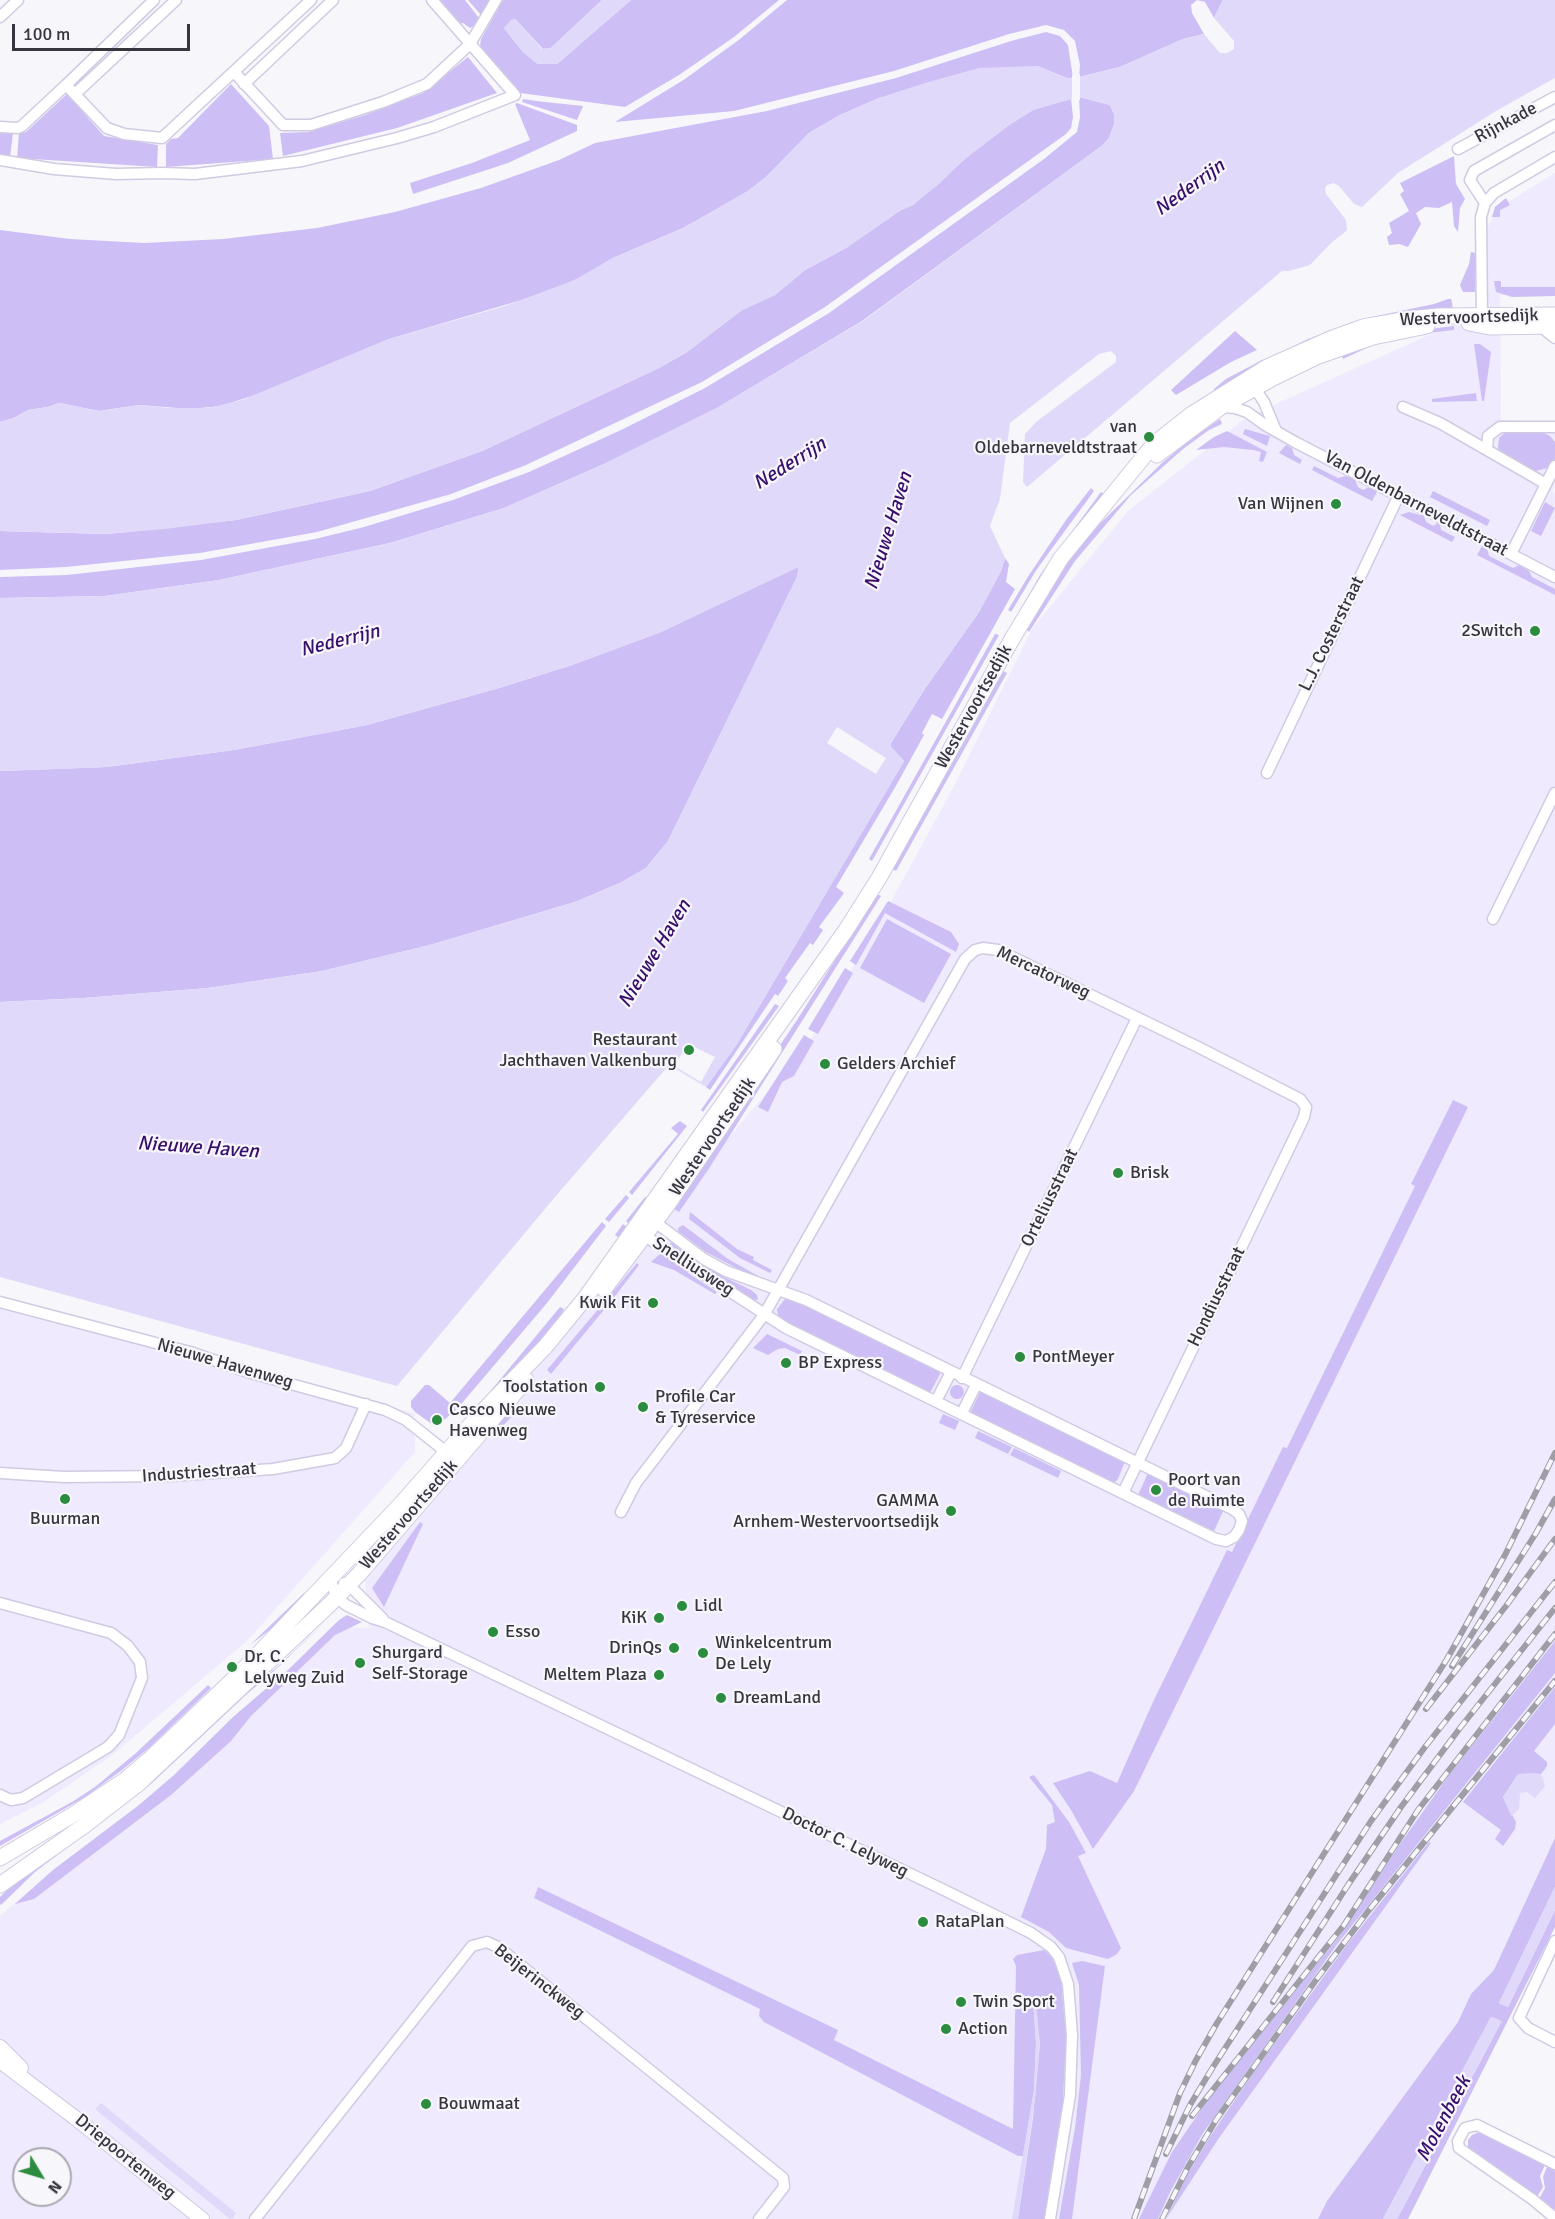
<!DOCTYPE html>
<style>
body{margin:0}
#map{position:relative;width:1555px;height:2219px;overflow:hidden;background:#f7f6fb;font-family:Signika,sans-serif}
canvas{display:block}
.north{position:absolute;left:12px;top:2147px;width:60px;height:60px;box-sizing:border-box;background:#f7f6fb;border:2px solid #aba9b0;border-radius:50%;rotate:128deg;font-size:16px;font-weight:700;line-height:24px;text-align:center;color:#38353f}
.north::after{content:'';display:block;margin:auto;width:21px;height:27px;background:#2b8b3e;clip-path:polygon(50% 0,100% 100%,50% 72%,0 100%)}
.scale{position:absolute;left:12px;top:24px;width:178px;height:27px;box-sizing:border-box;border:3px solid #38353f;border-top:0;padding-left:8px;font-size:18px;line-height:21px;white-space:nowrap;color:#38353f;-webkit-text-stroke:4px #f7f6fb;paint-order:stroke}
</style>
<div id="map">
<canvas width="1555" height="2219"></canvas>
<div class="north">N</div>
<div class="scale">100 m</div>
</div>
<script>
const ctx = document.querySelector('canvas').getContext('2d');
ctx.lineJoin = 'round';
function fill(path, color) { ctx.fillStyle = color; ctx.fill(path, 'evenodd'); }
const toPath = rows => new Path2D(rows.map(r => 'M' + r).join(''));
function trace(path, color, width, dash) { ctx.strokeStyle = color; ctx.lineWidth = width; ctx.lineCap = dash ? 'butt' : 'round'; ctx.setLineDash(dash || []); ctx.stroke(path); }
function drawText(font, color, halo, rows, align = 'center') {
  ctx.font = font + ' Signika,sans-serif'; ctx.lineWidth = 4.5; ctx.setLineDash([]); ctx.textBaseline = 'middle'; ctx.strokeStyle = halo; ctx.fillStyle = color; for (const [text, x, y, turn = 0] of rows) {
    ctx.save(); ctx.translate(x, y); ctx.rotate((+turn || 0) * Math.PI / 180); ctx.textAlign = isNaN(turn) ? turn : align; if (halo) ctx.strokeText(text, 0, 0); ctx.fillText(text, 0, 0); ctx.restore();
  }
}
fill(toPath([
 [1555,173,1555,295,1500,295,1501,420,1555,422,1555,484,1552,491,1555,493,1555,1853,1457,2048,1319,2219,0,2219,0,1916,53,1870,155,1797,230,1723,342,1627,369,1628,364,1567,808,1044,883,916,953,788,1032,629,1128,511,1247,417,1480,312,1475,252,1497,209],
 [24,2159,60,2159,60,2195,24,2195],
 [0,1308,414,1413,415,1452,248,1640,111,1756,42,1803,0,1824]
]), '#efeafd');
fill(toPath([
 [439,0,465,0,479,18,476,25,470,28,463,23,460,24],
 [468,0,490,0,481,15],
 [503,0,602,0,551,48,543,49,515,19,504,28,523,52,538,64,557,64,631,0,779,0,734,37,679,75,625,107,520,93,480,46,481,39],
 [787,0,1223,0,1214,18,1205,2,1197,0,1191,5,1192,13,1204,34,1183,39,1120,67,1079,77,1080,65,1075,41,1064,30,1046,25,1009,34,894,71,734,111,615,122,685,79,740,39],
 [1046,32,1060,36,1068,45,1073,78,1067,78,1037,66,879,98,840,115,809,133,766,177,748,191,708,214,683,228,613,258,577,279,542,294,389,339,258,394,221,406,190,409,139,405,99,411,59,403,48,407,28,410,14,418,0,422,0,230,70,239,144,243,223,239,317,228,395,212,481,188,559,160,595,143,767,111,896,78,1011,41],
 [468,57,497,93,397,128,283,156,280,133,308,132,365,115,423,93],
 [231,84,269,126,273,159,166,167,166,144,171,139,178,138],
 [67,94,104,136,158,145,157,167,17,158,19,133,26,132],
 [1079,97,1110,105,1114,114,1114,124,1109,138,1103,145,862,321,717,408,604,464,504,508,390,543,219,580,105,596,0,598,0,577,67,575,201,560,315,539,364,527,453,500,529,472,621,430,705,388,829,313,1044,159,1077,132,1080,117],
 [1071,98,1073,117,1071,128,1066,134,825,307,702,382,526,465,451,494,317,532,200,553,66,567,0,570,0,531,107,534,236,520,370,491,482,451,659,368,687,352,742,310,775,295,805,270,846,248,901,210,913,205,967,157,1009,125,1033,110],
 [523,99,536,101,583,106,577,120,522,102],
 [517,103,577,125,577,131,508,163,413,194,410,183,472,163,530,140,515,104],
 [0,133,13,133,10,157,0,156],
 [1454,156,1456,184,1465,199,1460,208,1458,232,1454,226,1452,202,1439,208,1425,207,1416,213,1421,224,1408,247,1399,244,1389,245,1387,237,1392,233,1389,223,1409,211,1400,194,1404,191,1400,183],
 [1506,198,1510,205,1500,210,1500,217,1492,217,1495,207],
 [1471,252,1475,253,1475,292,1463,292,1460,285,1469,264],
 [1494,281,1501,281,1501,287,1555,287,1555,296,1512,297,1496,292],
 [1448,299,1451,299,1452,302,1453,312,1268,359,1308,339,1362,319,1434,304],
 [1454,326,1454,330,1419,334,1373,345,1343,359,1342,356,1380,339,1421,330],
 [1235,331,1257,350,1231,362,1176,395,1171,390],
 [1474,344,1480,344,1491,352,1484,401,1482,401],
 [1262,360,1263,362,1215,392,1214,389,1226,379],
 [1476,393,1477,401,1432,402,1432,399],
 [1220,419,1222,424,1209,430,1183,449,1131,495,1075,561,1029,632,1026,629,1050,586,1080,543,1162,463,1191,439],
 [1245,429,1270,436,1267,446,1243,434],
 [1227,431,1267,452,1263,462,1259,461,1261,452,1253,450,1224,447,1196,450,1214,437],
 [1507,431,1541,432,1550,436,1555,442,1555,460,1547,468,1536,471,1507,457,1501,453,1498,448,1499,438],
 [1286,445,1292,448,1294,455,1302,460,1300,464,1279,453],
 [1314,466,1338,478,1346,476,1355,480,1358,487,1363,490,1369,487,1377,492,1372,501,1312,470],
 [1091,488,1094,491,1037,569,1011,612,1008,610,1029,575,1066,520],
 [1433,491,1490,520,1487,526,1430,497],
 [1101,492,1104,494,1083,520,997,651,1040,575],
 [1545,502,1555,508,1541,536,1531,531],
 [1409,512,1424,516,1426,522,1433,526,1438,523,1440,524,1441,530,1455,537,1452,542,1400,515],
 [1482,546,1487,548,1489,556,1513,568,1519,565,1529,571,1532,577,1555,589,1555,595,1477,555],
 [1005,558,1009,564,1006,582,1015,589,942,719,932,714,922,733,924,735,897,784,836,887,844,893,819,927,823,930,813,945,810,943,785,978,788,981,778,996,775,994,710,1090,706,1087,737,1044,904,761,891,747,891,743,924,690,979,612,1001,571],
 [799,566,797,577,668,841,646,868,620,883,575,902,430,945,322,971,208,988,84,998,0,1002,0,771,106,767,234,750,367,725,499,688,572,665,661,632],
 [995,634,999,635,872,861,869,859],
 [1003,671,1007,673,924,821,896,871,892,869],
 [877,894,881,896,708,1170,679,1212,671,1207,797,1020],
 [888,901,951,932,959,944,956,952,885,913,856,965,850,961],
 [887,919,951,954,924,1003,860,968],
 [845,968,853,973,818,1034,808,1029],
 [775,1004,779,1006,703,1112,701,1110],
 [804,1035,814,1041,794,1076,782,1082,768,1112,758,1107],
 [1453,1100,1468,1107,1134,1791,1093,1849,1071,1810,1053,1783,1090,1771,1117,1783,1153,1702,1227,1550,1232,1552,1283,1447,1287,1448,1415,1186,1411,1184],
 [680,1121,687,1126,632,1195,629,1192,678,1134,671,1128],
 [626,1195,629,1198,609,1222,605,1219],
 [645,1197,651,1201,623,1241,615,1235,623,1224,628,1228,630,1225,626,1221],
 [690,1212,737,1249,754,1257,753,1260,772,1270,770,1273,740,1258,689,1219],
 [602,1222,606,1226,547,1303,457,1409,436,1427,415,1412,411,1407,411,1401,425,1385,429,1385,450,1403],
 [683,1225,728,1259,767,1281,759,1280,706,1252,678,1231,678,1228],
 [671,1242,693,1259,722,1276,751,1290,757,1295,758,1300,751,1299,692,1262,669,1245],
 [663,1253,686,1267,688,1273,717,1292,715,1294,674,1270,651,1262,660,1254],
 [637,1263,639,1265,612,1300,551,1374,547,1370],
 [792,1298,939,1369,940,1374,931,1391,928,1393,783,1322,779,1319,777,1309,785,1299],
 [560,1307,564,1309,554,1330,464,1423],
 [767,1334,802,1351,800,1355,785,1348,778,1349,768,1355,753,1348],
 '950 1392a7 7 0 1 1 14 0a7 7 0 1 1-14 0Z',
 [983,1391,1125,1461,1118,1479,1115,1482,1110,1482,972,1414,971,1411,980,1392],
 [511,1410,515,1413,493,1436,485,1435],
 [943,1414,959,1421,955,1430,939,1423],
 [978,1431,1012,1447,1008,1454,975,1438],
 [1014,1448,1061,1471,1058,1478,1010,1455],
 [1148,1473,1224,1509,1214,1531,1138,1495],
 [420,1522,423,1524,384,1607,372,1588],
 [304,1593,306,1594,275,1626,250,1645],
 [347,1615,362,1622,335,1635,251,1716,231,1741,171,1795,34,1899,15,1904,53,1870,139,1805,174,1775,233,1717,289,1669,339,1620],
 [329,1618,274,1671,247,1694,153,1782,35,1872,1,1905,0,1904,0,1897,15,1882,244,1692,275,1669],
 [1555,1641,1555,1673,1338,1943,1203,2133,1170,2192,1158,2219,1139,2219,1172,2152,1207,2101,1341,1934,1398,1847,1449,1775],
 [208,1685,211,1688,149,1748,122,1770,85,1797,0,1846,0,1841,72,1802,95,1787,136,1753],
 [1555,1687,1555,1724,1534,1751,1547,1762,1547,1766,1541,1774,1518,1774,1503,1797,1516,1822,1515,1829,1503,1846,1495,1839,1501,1830,1463,1802],
 [1034,1775,1069,1822,1086,1853,1078,1856,1121,1948,1117,1954,1108,1959,1066,1948,1049,1932,1021,1917,1046,1849,1047,1825,1055,1822,1052,1805,1029,1777],
 [1555,1838,1555,1887,1499,2003,1508,2007,1555,1910,1555,1927,1408,2219,1397,2219,1501,2022,1497,2019,1491,2017,1383,2219,1318,2219,1327,2201,1458,2022,1471,1994,1494,1970],
 [1429,1842,1431,1843,1219,2138,1166,2219,1187,2175,1213,2132,1256,2069,1349,1942],
 [538,1887,838,2030,834,2040,1013,2129,1016,1966,1013,1959,1017,1955,1044,1950,1051,1956,1061,1979,1066,2037,1063,2100,1045,2219,1018,2219,1033,2118,1040,2043,1033,1998,1036,2043,1034,2090,1023,2156,1018,2156,764,2022,759,2016,760,2009,534,1898],
 [1082,1961,1105,1966,1072,2219,1059,2219,1075,2128,1081,2075,1079,1985,1072,1963],
 [1479,2132,1546,2163,1540,2176,1543,2187,1537,2197,1471,2150,1468,2147,1468,2140,1472,2135],
 [1548,2164,1555,2168,1555,2213,1539,2199,1545,2188,1543,2177]
]), '#cdbff5');
fill(toPath([
 [602,0,631,0,557,64,538,64,523,52,504,28,511,20,515,19,542,49,551,48],
 [1223,0,1555,0,1555,78,1496,111,1398,173,1362,207,1354,204,1339,186,1334,183,1327,185,1325,188,1326,194,1346,220,1347,230,1343,234,1332,242,1310,265,1289,271,1282,271,1027,487,1023,482,1025,434,1036,422,1116,362,1116,356,1111,351,1099,354,1010,423,1000,499,990,526,1005,558,1001,571,979,612,924,690,891,743,891,747,904,761,737,1044,706,1087,669,1065,555,1197,397,1386,0,1277,0,1002,84,998,208,988,322,971,430,945,575,902,620,883,646,868,668,841,797,577,799,567,661,632,572,665,499,688,367,725,234,750,106,767,59,769,0,771,0,598,105,596,219,580,390,543,504,508,604,464,717,408,863,321,1103,145,1109,138,1114,124,1114,114,1110,105,1079,97,1033,110,1009,125,967,157,939,184,913,205,901,210,846,248,805,270,775,295,742,310,687,352,659,368,482,451,370,491,236,520,165,529,106,534,0,531,0,422,15,418,28,410,48,407,59,403,99,411,139,405,169,408,208,408,242,400,389,339,505,306,577,279,613,258,683,228,748,191,766,177,809,133,840,115,879,98,925,83,979,68,1037,66,1067,78,1079,77,1120,67,1183,39,1204,34,1220,53,1227,53,1234,49,1234,41,1214,18],
 [1534,1773,1541,1774,1545,1786,1535,1798,1527,1792,1520,1793,1519,1809,1511,1816,1503,1797,1518,1774],
 [1555,1887,1555,1910,1508,2007,1499,2003],
 [1035,1996,1040,2043,1035,2099,1018,2219,1012,2219,1034,2090,1036,2043,1033,1998],
 [1491,2017,1502,2021,1397,2219,1383,2219],
 [101,2103,236,2213,233,2218,230,2219,95,2109]
]), '#e1d9fa');
fill(toPath([
 [1080,74,1080,100,1072,100,1072,75],
 [837,727,886,758,876,774,827,743],
 [688,1044,715,1057,701,1082,674,1066]
]), '#f7f6fb');
const minor = toPath([
 [0,17,18,0],
 [234,72,283,125,311,125,383,102,427,84,470,44,496,0],
 [244,84,333,0],
 [66,85,154,0],
 [75,94,176,0],
 [0,127,18,128,22,126,66,85,107,128,124,134,162,138,311,0],
 [1458,149,1555,97],
 [0,160,54,169,116,174,162,173,195,174,302,161,397,138,434,127,515,95,432,0],
 [1485,203,1470,180,1474,171,1555,125],
 [1482,321,1481,217,1485,203,1494,193,1555,157],
 [1540,326,1555,338],
 [1252,384,1264,402,1276,431],
 [1223,407,1235,408,1247,412,1265,425,1295,442,1555,577],
 [1403,407,1440,423,1487,450],
 [1546,484,1487,450,1488,436,1500,427,1555,427],
 [1511,554,1555,466],
 [1267,773,1399,495],
 [1493,919,1555,793],
 [640,1222,655,1222,704,1259,726,1271,806,1300,1232,1509,1239,1514,1242,1521,1239,1530,1234,1537,1226,1541,1216,1539,786,1328,645,1236,640,1222],
 [0,1302,190,1352,251,1373,385,1410,406,1420,450,1455],
 [962,1378,1137,1018],
 [936,1401,951,1372],
 [962,1413,976,1385],
 [0,1473,64,1477,170,1476,273,1469,335,1458,346,1448,366,1404],
 [621,1512,636,1483,764,1315,965,959,975,950,983,948,998,950,1198,1047,1300,1099,1306,1107,1304,1117,1296,1134,1123,1493],
 [331,1580,336,1597,346,1605,372,1618,385,1622,944,1890,1031,1933,1051,1947,1059,1957,1068,1984,1072,2035,1070,2095,1050,2219],
 [344,1583,348,1584,383,1619],
 [0,1603,111,1633,128,1646,140,1662,142,1678,119,1735,108,1747,23,1798,11,1800,0,1795],
 [1555,1941,1519,2018,1528,2028,1555,2042],
 [1555,2164,1477,2125,1465,2128,1458,2141,1459,2148,1532,2199,1555,2218],
 [255,2219,472,1946,487,1942,498,1947,783,2178,784,2187,759,2219]
]);
const tertiary = toPath([
 [0,2047,21,2068],
 [0,2061,74,2117,202,2219]
]);
const secondary = toPath([
 [1469,323,1490,327,1555,326],
 [1157,455,1221,407,1273,378,1316,357,1373,337,1427,326],
 [604,1289,666,1207,774,1049],
 [0,1858,71,1816,125,1780,151,1758,240,1673,401,1504,480,1414,545,1347,586,1297,846,930,879,878,1012,639,1061,558,1154,444,1192,414,1267,367,1330,339,1363,327,1408,319,1438,316,1555,315],
 [0,1885,85,1825,138,1784,329,1605,360,1573,526,1380]
]);
trace(minor, '#d0cae2', 13);
trace(tertiary, '#d0cae2', 16);
trace(secondary, '#d0cae2', 17);
trace(minor, '#fff', 10);
trace(tertiary, '#fff', 14);
trace(secondary, '#fff', 15);
const rail = toPath([
 [1452,1666,1536,1533,1555,1499],
 [1426,1709,1506,1606,1555,1539],
 [1273,2002,1348,1885,1401,1807,1460,1728,1555,1608],
 [1192,2116,1344,1925,1418,1810,1555,1634],
 [1166,2154,1190,2105,1213,2067,1371,1821,1425,1747,1555,1582],
 [1134,2219,1180,2093,1196,2060,1217,2023,1447,1659,1505,1555,1555,1453],
 [1162,2219,1188,2167,1216,2120,1316,1980,1369,1910,1555,1681]
]);
trace(rail, '#9f9da5', 6);
trace(rail, '#f7f6fb', 4, [11]);
for (const [x, y, r, color] of [
 [1149,437,6,"#2b8b3e"],
 [1336,504,6,"#2b8b3e"],
 [1535,631,6,"#2b8b3e"],
 [689,1050,6,"#2b8b3e"],
 [825,1064,6,"#2b8b3e"],
 [1118,1173,6,"#2b8b3e"],
 [653,1303,6,"#2b8b3e"],
 [1020,1357,6,"#2b8b3e"],
 [786,1363,6,"#2b8b3e"],
 [600,1387,6,"#2b8b3e"],
 [643,1407,6,"#2b8b3e"],
 [437,1420,6,"#2b8b3e"],
 [1156,1490,6,"#2b8b3e"],
 [65,1499,6,"#2b8b3e"],
 [951,1511,6,"#2b8b3e"],
 [682,1606,6,"#2b8b3e"],
 [659,1618,6,"#2b8b3e"],
 [493,1632,6,"#2b8b3e"],
 [674,1648,6,"#2b8b3e"],
 [703,1653,6,"#2b8b3e"],
 [360,1663,6,"#2b8b3e"],
 [232,1667,6,"#2b8b3e"],
 [659,1675,6,"#2b8b3e"],
 [721,1698,6,"#2b8b3e"],
 [923,1922,6,"#2b8b3e"],
 [961,2002,6,"#2b8b3e"],
 [946,2029,6,"#2b8b3e"],
 [426,2104,6,"#2b8b3e"]
]) { const dot = new Path2D(); dot.arc(x, y, r, 0, 2 * Math.PI); ctx.fillStyle = color; ctx.fill(dot); trace(dot, '#f7f6fb', 2); }
drawText('18px', '#38353f', '#f7f6fb', [
 ["Rijnkade",1506,123,-28],
 ["Westervoortsedijk",1469,318,-2],
 ["Van Oldenbarneveldtstraat",1416,504,28],
 ["L.J. Costerstraat",1332,634,-64],
 ["Westervoortsedijk",974,707,-61],
 ["Mercatorweg",1043,973,25],
 ["Westervoortsedijk",713,1137,-56],
 ["Orteliusstraat",1050,1198,-64],
 ["Snelliusweg",693,1267,33],
 ["Hondiusstraat",1217,1297,-64],
 ["Nieuwe Havenweg",225,1364,16],
 ["Industriestraat",199,1473,-4],
 ["Westervoortsedijk",409,1515,-49],
 ["Doctor C. Lelyweg",845,1843,26],
 ["Beijerinckweg",539,1982,38],
 ["Driepoortenweg",125,2157,39]
]);
drawText('18px', '#38353f', '#f7f6fb', [
 ["van",1137,427,"right"],
 ["Oldebarneveldtstraat",1137,448,"right"],
 ["Van Wijnen",1324,504,"right"],
 ["2Switch",1523,631,"right"],
 ["Restaurant",677,1040,"right"],
 ["Jachthaven Valkenburg",677,1061,"right"],
 ["Gelders Archief",837,1064],
 ["Brisk",1130,1173],
 ["Kwik Fit",641,1303,"right"],
 ["PontMeyer",1032,1357],
 ["BP Express",798,1363],
 ["Toolstation",588,1387,"right"],
 ["Profile Car",655,1397],
 ["& Tyreservice",655,1418],
 ["Casco Nieuwe",449,1410],
 ["Havenweg",449,1431],
 ["Poort van",1168,1480],
 ["de Ruimte",1168,1501],
 ["GAMMA",939,1501,"right"],
 ["Arnhem-Westervoortsedijk",939,1522,"right"],
 ["Buurman",65,1519,"center"],
 ["Lidl",694,1606],
 ["KiK",647,1618,"right"],
 ["Esso",505,1632],
 ["Winkelcentrum",715,1643],
 ["De Lely",715,1664],
 ["DrinQs",662,1648,"right"],
 ["Shurgard",372,1653],
 ["Self-Storage",372,1674],
 ["Dr. C.",244,1657],
 ["Lelyweg Zuid",244,1678],
 ["Meltem Plaza",647,1675,"right"],
 ["DreamLand",733,1698],
 ["RataPlan",935,1922],
 ["Twin Sport",973,2002],
 ["Action",958,2029],
 ["Bouwmaat",438,2104]
], 'left');
drawText('italic 20px', '#390f6c', '#f7f6fb', [
 ["Nederrijn",1190,188,-36],
 ["Nederrijn",790,464,-32],
 ["Nieuwe Haven",889,531,-73],
 ["Nederrijn",340,641,-14],
 ["Nieuwe Haven",655,954,-59],
 ["Nieuwe Haven",198,1148,4],
 ["Molenbeek",1444,2119,-62]
]);
</script>
